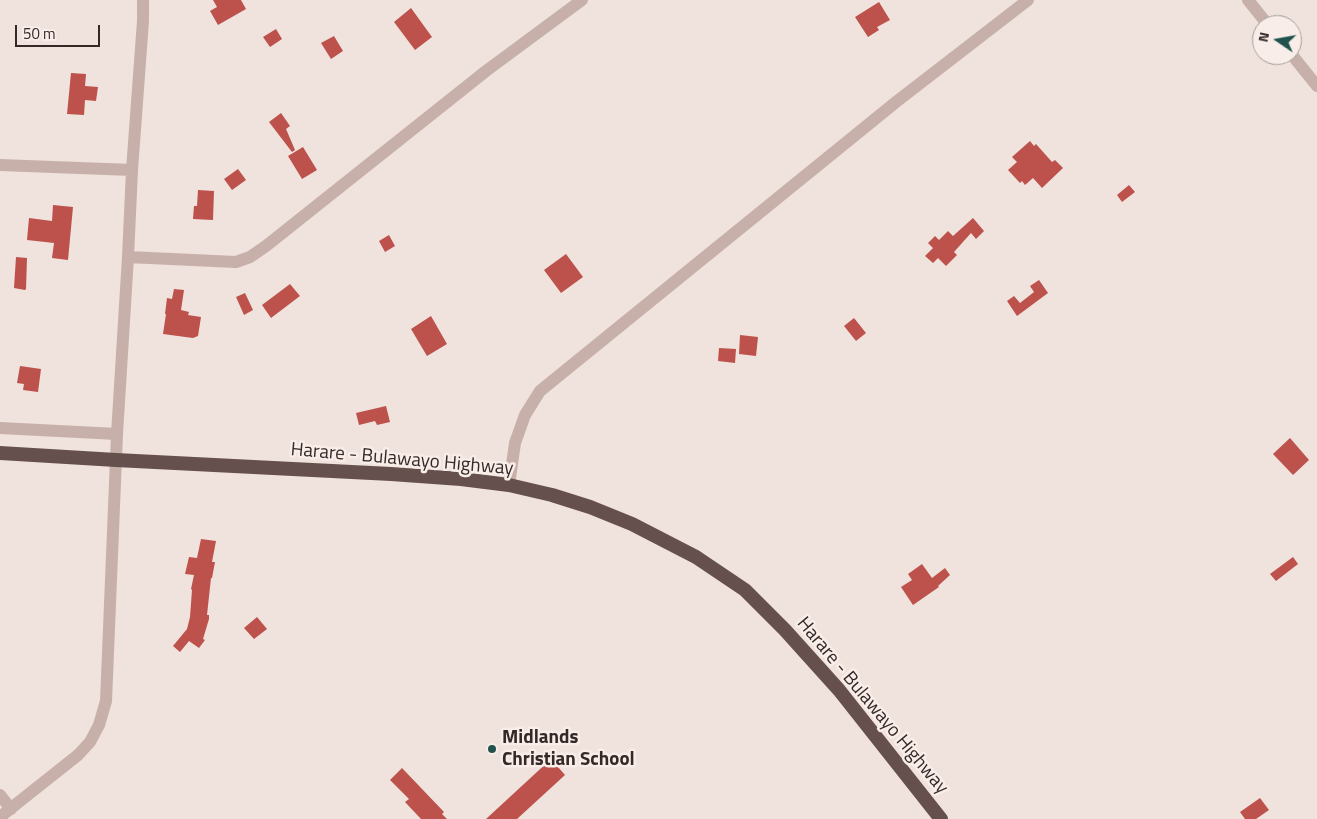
<!DOCTYPE html>
<style>
body{margin:0}
#map{position:relative;width:1317px;height:819px;overflow:hidden;background:#f0e2dc;font-family:"Titillium Web",sans-serif}
canvas{display:block}
.north{position:absolute;left:1252px;top:15px;width:50px;height:50px;box-sizing:border-box;background:#f8ede8;border:1px solid #aa9f9b;border-radius:50%;rotate:282deg;font-size:14px;font-weight:700;line-height:20px;text-align:center;color:#352928}
.north::after{content:'';display:block;margin:auto;width:18px;height:22px;background:#21534c;clip-path:polygon(50% 0,100% 100%,50% 72%,0 100%)}
.scale{position:absolute;left:15px;top:25px;width:85px;height:22px;box-sizing:border-box;border:2px solid #352928;border-top:0;padding-left:6px;font-size:15px;line-height:18px;white-space:nowrap;color:#352928;-webkit-text-stroke:4px #f8ede8;paint-order:stroke}
</style>
<div id="map">
<canvas width="1317" height="819"></canvas>
<div class="north">N</div>
<div class="scale">50 m</div>
</div>
<script>
const ctx = document.querySelector('canvas').getContext('2d');
ctx.lineJoin = 'round';
function fill(path, color) { ctx.fillStyle = color; ctx.fill(path, 'evenodd'); }
const toPath = rows => new Path2D(rows.map(r => 'M' + r).join(''));
function trace(path, color, width, dash) { ctx.strokeStyle = color; ctx.lineWidth = width; ctx.lineCap = dash ? 'butt' : 'round'; ctx.setLineDash(dash || []); ctx.stroke(path); }
function drawText(font, color, halo, rows, align = 'center') {
  ctx.font = font + ' "Titillium Web",sans-serif'; ctx.lineWidth = 5; ctx.setLineDash([]); ctx.textBaseline = 'middle'; ctx.strokeStyle = halo; ctx.fillStyle = color; for (const [text, x, y, turn = 0] of rows) {
    ctx.save(); ctx.translate(x, y); ctx.rotate((+turn || 0) * Math.PI / 180); ctx.textAlign = isNaN(turn) ? turn : align; if (halo) ctx.strokeText(text, 0, 0); ctx.fillText(text, 0, 0); ctx.restore();
  }
}
fill(toPath([
 [213,0,241,0,246,9,218,25,210,11,217,7],
 [879,2,890,20,877,27,879,30,868,37,855,17],
 [411,8,432,37,415,50,394,22],
 [276,29,282,39,270,47,263,37],
 [334,36,343,51,331,59,321,43],
 [71,73,86,74,85,86,98,87,96,101,85,100,84,115,67,114],
 [281,113,290,126,286,129,295,150,292,152,269,122],
 [1030,141,1034,146,1036,144,1052,162,1055,160,1063,168,1042,188,1033,178,1025,185,1022,181,1020,183,1008,170,1017,162,1012,157],
 [303,147,317,170,302,179,288,156],
 [238,169,246,180,232,190,224,179],
 [1129,185,1135,192,1122,202,1117,195],
 [198,190,214,191,213,220,193,219,194,206,197,206],
 [53,205,73,207,68,260,52,258,54,243,27,240,29,218,52,221],
 [973,218,984,231,976,239,971,233,954,252,957,255,946,266,938,258,933,263,925,256,933,248,928,243,935,236,939,240,948,231,953,236],
 [389,235,395,246,385,252,379,241],
 [566,254,583,277,561,293,544,270],
 [16,257,27,258,26,289,25,290,14,288],
 [1039,280,1048,293,1017,316,1007,301,1014,296,1020,303,1034,292,1030,286],
 [290,284,300,296,271,318,262,305],
 [174,289,184,290,181,310,189,312,188,315,201,317,198,336,193,338,163,334,166,314,165,314,167,298,172,299],
 [245,293,253,310,244,315,236,297],
 [431,316,447,344,427,356,411,329],
 [854,318,866,333,856,341,844,326],
 [740,335,758,337,756,356,739,354],
 [719,348,736,349,735,363,718,361],
 [20,366,41,369,38,392,23,390,24,384,17,383],
 [386,406,390,422,377,425,375,421,359,425,356,413],
 [1290,438,1309,460,1293,475,1273,454],
 [201,539,216,541,212,562,215,562,212,578,211,578,207,615,209,615,209,619,203,639,205,640,199,648,189,641,180,652,173,646,187,629,190,617,192,590,191,589,194,575,185,574,189,557,197,558],
 [1293,557,1298,564,1276,581,1270,574],
 [922,564,932,578,945,568,950,575,938,586,939,587,913,605,901,587,912,580,908,574],
 [257,617,267,629,254,639,244,628],
 [551,759,565,775,517,819,486,819],
 [402,768,444,812,442,814,447,819,421,819,405,802,409,799,390,780],
 [1260,798,1269,810,1256,819,1245,819,1240,812]
]), '#bd514c');
trace(toPath([
 [1248,0,1268,25],
 [1292,55,1317,86],
 [0,165,132,170],
 [128,257,236,262,250,257,266,246,486,71,582,0],
 [0,428,117,434],
 [509,485,515,443,525,415,540,391,896,102,1028,0],
 [0,795,11,809],
 [0,817,78,755,90,742,99,725,106,701,117,434,128,257,132,170,143,21,143,0]
]), '#c7b0a9', 12);
trace(toPath([
 [0,453,116,460,391,474,461,479,509,485,552,495,590,507,632,524,696,557,745,590,785,630,839,690,941,819]
]), '#66504d', 14);
for (const [x, y, r, color] of [
 [492,749,5,"#21534c"]
]) { const dot = new Path2D(); dot.arc(x, y, r, 0, 2 * Math.PI); ctx.fillStyle = color; ctx.fill(dot); trace(dot, '#f8ede8', 2); }
drawText('19px', '#352928', '#f8ede8', [
 ["Harare - Bulawayo Highway",402,460,5],
 ["Harare - Bulawayo Highway",872,706,50]
]);
drawText('bold 19px', '#352928', '#f8ede8', [
 ["Midlands",502,738],
 ["Christian School",502,760]
], 'left');
</script>
